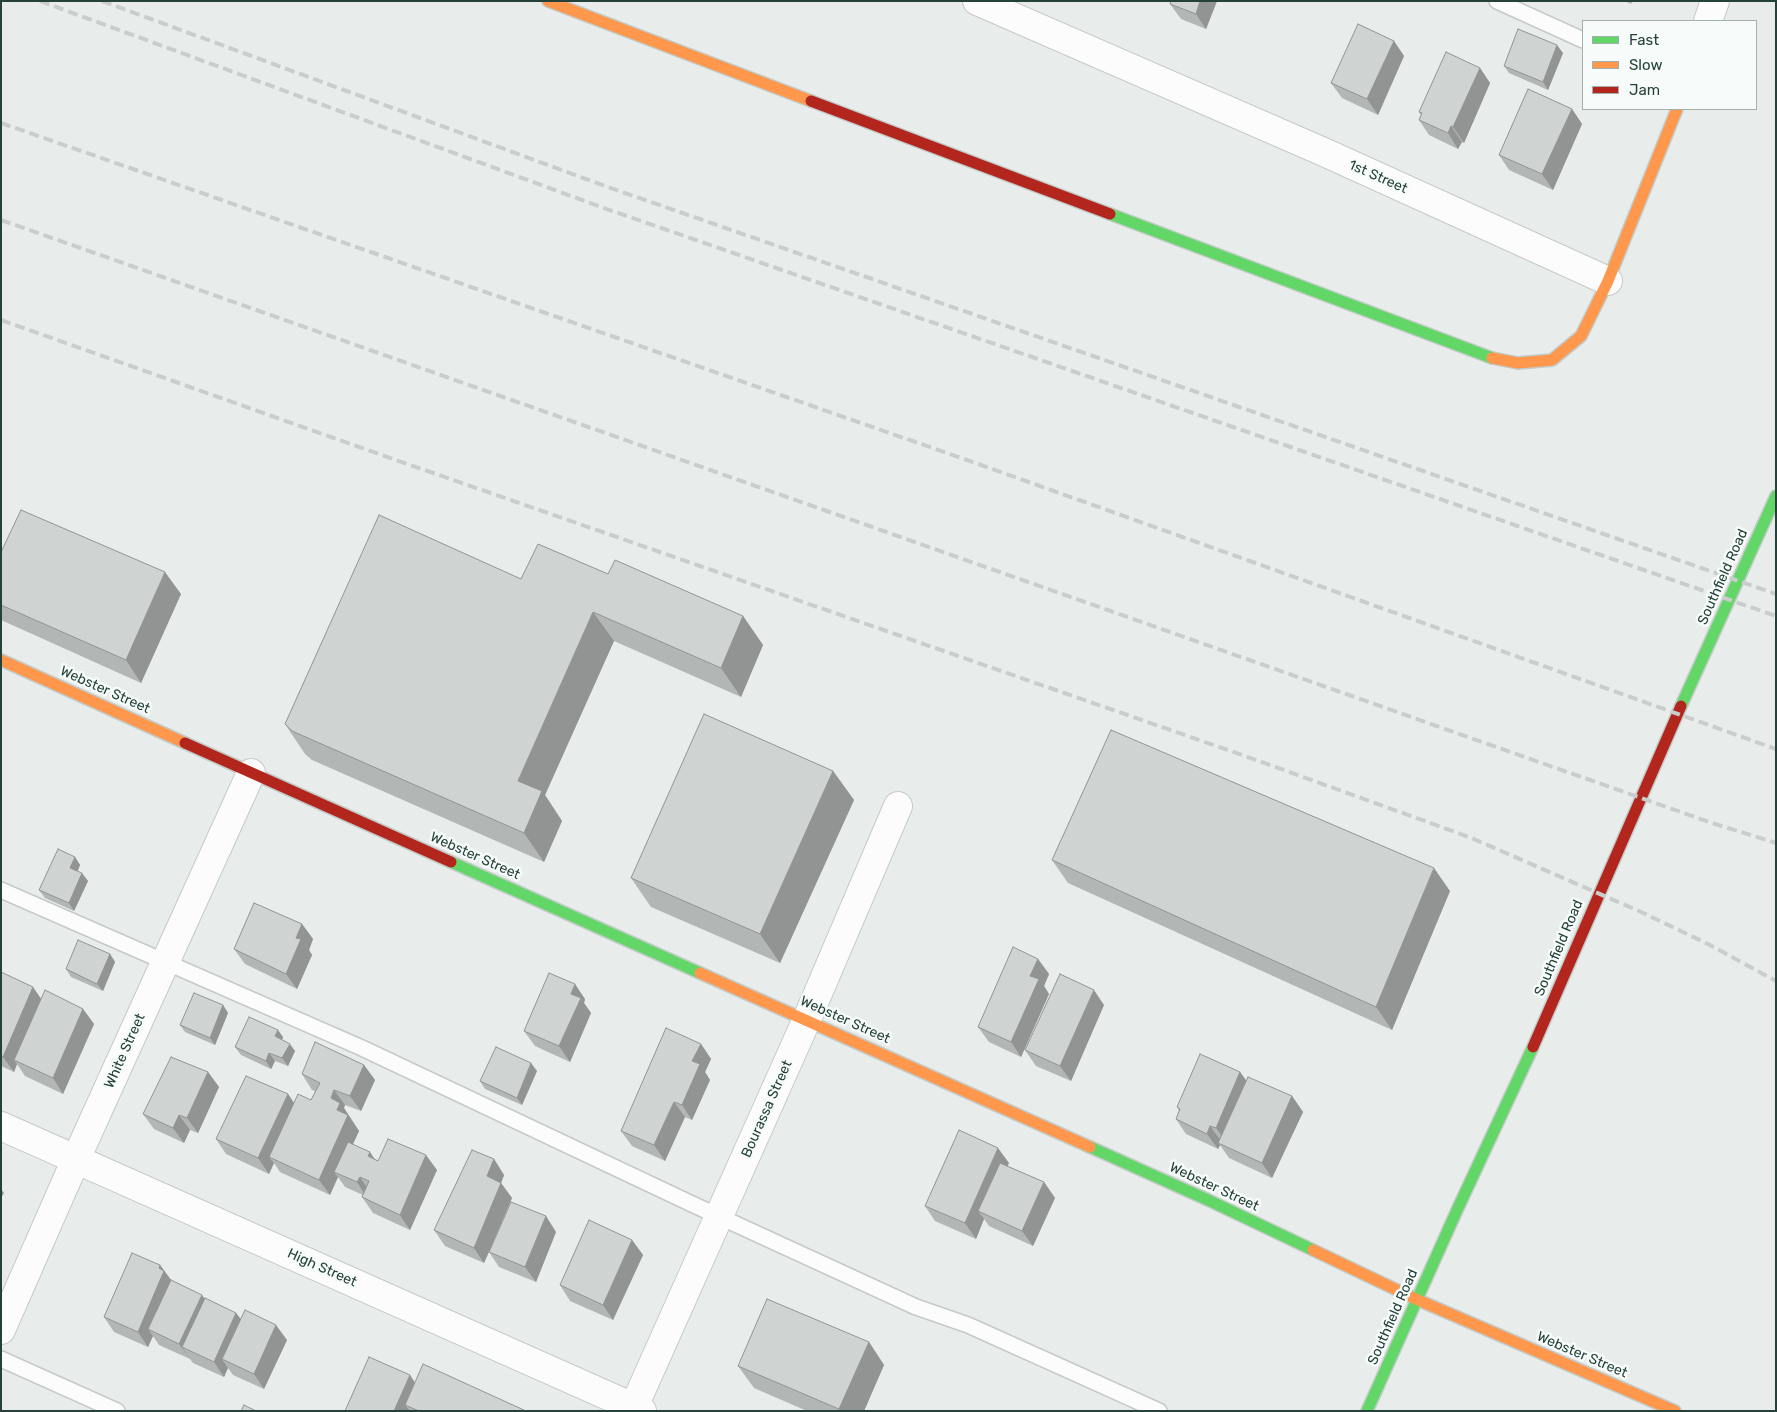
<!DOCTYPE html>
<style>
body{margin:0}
#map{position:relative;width:1777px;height:1412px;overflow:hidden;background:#e8edeb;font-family:Rubik,sans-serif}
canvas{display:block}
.frame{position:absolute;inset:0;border:2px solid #24423a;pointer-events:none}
.legend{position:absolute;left:1582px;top:20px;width:175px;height:90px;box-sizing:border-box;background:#f7fbf9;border:1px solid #a3b1ad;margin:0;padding:6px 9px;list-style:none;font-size:15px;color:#24423a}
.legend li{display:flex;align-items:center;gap:10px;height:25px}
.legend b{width:25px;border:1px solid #a3b1ad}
</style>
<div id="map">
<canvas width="1777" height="1412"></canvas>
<div class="frame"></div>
<ul class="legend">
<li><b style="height:6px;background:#63d668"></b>Fast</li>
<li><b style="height:6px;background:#ff974d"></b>Slow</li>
<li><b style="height:6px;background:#b3261e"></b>Jam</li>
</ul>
</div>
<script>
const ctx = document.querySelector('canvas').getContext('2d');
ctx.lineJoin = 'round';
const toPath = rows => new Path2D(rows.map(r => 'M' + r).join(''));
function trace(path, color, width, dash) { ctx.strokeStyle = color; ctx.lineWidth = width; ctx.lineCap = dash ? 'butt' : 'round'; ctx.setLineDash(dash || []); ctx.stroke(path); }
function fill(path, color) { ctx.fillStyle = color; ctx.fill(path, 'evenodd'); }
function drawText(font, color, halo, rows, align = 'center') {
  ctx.font = font + ' Rubik,sans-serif'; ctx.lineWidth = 5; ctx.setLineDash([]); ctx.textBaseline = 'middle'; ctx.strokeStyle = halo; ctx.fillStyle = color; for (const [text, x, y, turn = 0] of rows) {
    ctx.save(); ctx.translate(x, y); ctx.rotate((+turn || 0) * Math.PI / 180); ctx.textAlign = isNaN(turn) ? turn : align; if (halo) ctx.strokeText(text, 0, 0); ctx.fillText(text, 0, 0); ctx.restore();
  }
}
const lane = toPath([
 [1497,1,1583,40],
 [1,890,362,1048,692,1204,916,1307,968,1325,1159,1411],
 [1,1359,117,1411]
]);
const street = toPath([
 [977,1,1326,153,1608,281],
 [1708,21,1715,1],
 [1,1126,642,1411],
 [1,1330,76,1159,251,773],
 [632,1411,807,1019,898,806]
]);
const fast = toPath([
 [1110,214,1492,358],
 [1681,706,1776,496],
 [451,862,700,973],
 [1090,1147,1208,1200,1313,1250],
 [1367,1411,1458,1208,1533,1047]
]);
const slow = toPath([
 [548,1,811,101],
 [1492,358,1518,363,1552,360,1581,336,1608,281,1677,109],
 [1,660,185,743],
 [700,973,1090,1147],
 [1313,1250,1418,1300,1675,1411]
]);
const jam = toPath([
 [811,101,1110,214],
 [185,743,451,862],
 [1533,1047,1681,706]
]);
trace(lane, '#c5cac8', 18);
trace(street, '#c5cac8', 30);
trace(fast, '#c3cbc8', 14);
trace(slow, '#c3cbc8', 14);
trace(jam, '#c3cbc8', 14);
trace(lane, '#fcfcfc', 15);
trace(street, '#fcfcfc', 28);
trace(fast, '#63d668', 11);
trace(slow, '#ff974d', 11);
trace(jam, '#b3261e', 11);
trace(toPath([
 [40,1,601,207,1776,616],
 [102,1,605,186,1776,594],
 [1,123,967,460,1776,749],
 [1,220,1712,823,1776,843],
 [1,320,393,459,1245,756,1469,837,1639,911,1708,944,1776,981]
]), '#c9cdcc', 4, [10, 5]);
fill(toPath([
 [1217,1,1206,29,1181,19,1170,4],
 [1624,1,1633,1,1631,4],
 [1394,41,1404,56,1378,115,1342,98,1331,83],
 [1563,53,1548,90,1509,73,1504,66],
 [1480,68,1490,83,1464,143,1462,142,1458,149,1429,135,1419,120,1421,115,1419,112],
 [1572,109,1582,124,1553,190,1509,170,1499,155],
 [1,552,181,594,141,683,1,620],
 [608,574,743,616,763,645,741,697,614,641,545,795,562,821,544,862,312,760,305,754,285,724,521,579],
 [833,771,854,800,780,963,651,907,631,878],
 [75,857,80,865,78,871,88,881,74,911,45,898,39,890],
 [1052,860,1450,891,1392,1030,1068,883],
 [302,924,313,939,309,950,312,955,297,989,245,964,234,949],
 [110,954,115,962,103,991,71,977,66,969],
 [1038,959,1049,974,1044,986,1049,994,1021,1057,989,1042,978,1027],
 [1,972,41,999,83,1009,94,1024,63,1094,25,1076,17,1064,14,1072,1,1066],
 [585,999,584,1003,591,1013,570,1062,535,1046,524,1031],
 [223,1005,228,1013,215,1045,185,1032,180,1025],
 [1104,1005,1071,1081,1036,1066,1025,1050],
 [283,1037,282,1040,295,1051,288,1066,275,1061,271,1069,241,1055,235,1047],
 [701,1044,711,1059,705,1072,710,1080,692,1120,685,1117,665,1161,632,1146,621,1131],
 [364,1065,375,1080,361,1111,345,1105,344,1108,359,1131,353,1144,378,1161,437,1170,410,1230,373,1213,362,1197,363,1195,345,1187,338,1177,330,1195,280,1172,274,1163,269,1174,226,1154,216,1139,288,1094,294,1103,311,1100,315,1091,312,1090,302,1074],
 [537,1071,522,1105,485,1089,480,1081],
 [208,1072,219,1087,198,1133,190,1130,184,1143,154,1129,143,1114],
 [1240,1072,1246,1081,1292,1096,1303,1112,1272,1178,1229,1158,1220,1145,1218,1149,1186,1134,1176,1119,1179,1111,1177,1107],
 [494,1159,504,1175,501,1183,512,1198,496,1235,556,1232,536,1282,499,1267,489,1252,484,1263,445,1246,434,1230],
 [1009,1163,1007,1166,1044,1182,1055,1198,1033,1246,989,1226,984,1219,976,1239,935,1221,925,1206],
 [632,1240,643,1255,613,1320,570,1301,560,1285],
 [160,1265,171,1280,205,1299,236,1313,241,1319,287,1340,264,1389,233,1375,228,1368,224,1377,193,1363,190,1359,159,1345,153,1336,148,1347,114,1332,104,1317],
 [869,1342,884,1365,864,1411,807,1411,754,1388,738,1366],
 [415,1383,526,1411,345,1411]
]), '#b2b6b5');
fill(toPath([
 [1200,1,1217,1,1206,29,1196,14],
 [1394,41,1404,56,1378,115,1367,99],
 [1557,45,1563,53,1548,90,1543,82],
 [1480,68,1490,83,1464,143,1453,127],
 [1572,109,1582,124,1553,190,1542,174],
 [1451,126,1462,142,1458,149,1448,133],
 [165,572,181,594,141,683,126,660],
 [593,612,614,641,545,795,562,821,544,862,524,833,518,781],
 [743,616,763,645,741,697,721,668],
 [833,771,854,800,780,963,760,934],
 [75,857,80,865,75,876,70,868],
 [1434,868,1450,891,1392,1030,1376,1007],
 [82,873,88,881,74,911,69,903],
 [302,924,313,939,309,950,312,955,297,989,286,974,296,938],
 [110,954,115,962,103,991,97,984],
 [1038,959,1049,974,1044,986,1049,994,1021,1057,1011,1042,1030,976],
 [575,984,585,999,584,1003,591,1013,570,1062,559,1046,571,994],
 [33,987,44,1003,14,1060,17,1064,14,1072,3,1057],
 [1094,990,1104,1005,1071,1081,1060,1066],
 [223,1005,228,1013,215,1045,210,1038],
 [83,1009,94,1024,63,1094,53,1078],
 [278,1030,283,1037,280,1044,275,1036],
 [290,1044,295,1051,288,1066,282,1058],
 [701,1044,711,1059,705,1072,710,1080,692,1120,682,1105,692,1061],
 [269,1053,275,1061,271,1069,266,1061],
 [531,1063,537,1071,522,1105,517,1098],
 [364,1065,375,1080,361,1111,350,1096],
 [208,1072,219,1087,198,1133,187,1118],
 [1240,1072,1251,1087,1227,1143,1216,1128],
 [334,1090,345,1105,344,1108,359,1131,339,1174,334,1172,338,1177,330,1195,319,1180,337,1110,331,1098],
 [288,1094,298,1109,269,1157,274,1163,269,1174,258,1158],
 [1292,1096,1303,1112,1272,1178,1262,1163],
 [674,1102,685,1117,665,1161,654,1145],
 [179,1115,190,1130,184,1143,173,1128],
 [1210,1126,1221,1141,1218,1143,1220,1145,1218,1149,1207,1134],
 [998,1148,1009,1163,986,1214,978,1211,984,1219,976,1239,965,1223],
 [370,1152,380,1167,368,1156],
 [426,1155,437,1170,410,1230,400,1215],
 [494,1159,504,1175,501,1183,512,1198,484,1263,474,1248,487,1176],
 [360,1177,370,1192,367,1198,357,1182],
 [1044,1182,1055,1198,1033,1246,1022,1231],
 [1,1189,4,1193,1,1198],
 [546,1216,556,1232,536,1282,525,1267],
 [632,1240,643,1255,613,1320,603,1305],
 [160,1265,171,1280,148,1329,153,1336,148,1347,138,1332],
 [202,1295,213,1310,182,1347,190,1359,179,1344],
 [236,1313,247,1328,222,1359,228,1368,224,1377,214,1362],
 [276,1325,287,1340,264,1389,254,1374],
 [869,1342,884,1365,864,1411,840,1411,839,1409],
 [410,1375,420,1390,405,1405,410,1411,394,1411]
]), '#919493');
const building = toPath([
 [1171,1,1200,1,1196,14,1170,4,1171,1],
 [1358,24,1394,41,1367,99,1331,83,1358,24],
 [1518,29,1557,45,1543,82,1504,66,1518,29],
 [1446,52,1480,68,1453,127,1451,126,1448,133,1419,120,1422,113,1419,112,1446,52],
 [1528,89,1572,109,1542,174,1499,155,1528,89],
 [21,510,165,572,126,660,1,605,1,552,21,510],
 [379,515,521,579,538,544,608,574,615,560,743,616,721,668,593,612,518,781,542,791,524,833,292,731,285,724,379,515],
 [704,714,833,771,760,934,631,878,704,714],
 [1111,730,1434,868,1376,1007,1052,860,1111,730],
 [58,849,75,857,70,868,82,873,69,903,39,890,58,849],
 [254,903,302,924,296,938,301,939,286,974,234,949,254,903],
 [78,940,110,954,97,984,66,969,78,940],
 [1013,947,1038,959,1030,976,1039,979,1011,1042,978,1027,1013,947],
 [1,972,33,987,3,1057,1,1056,1,972],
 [549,973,575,984,571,994,581,998,559,1046,524,1031,549,973],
 [1060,974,1094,990,1060,1066,1025,1050,1060,974],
 [45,990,83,1009,53,1078,14,1060,45,990],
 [194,993,223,1005,210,1038,180,1025,194,993],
 [249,1017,278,1030,275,1036,290,1044,282,1058,269,1053,266,1061,235,1047,249,1017],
 [666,1028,701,1044,692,1061,700,1064,682,1105,674,1102,654,1145,621,1131,666,1028],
 [315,1042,364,1065,350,1096,334,1090,331,1098,340,1103,337,1110,348,1115,319,1180,269,1157,298,1094,311,1100,320,1083,302,1074,315,1042],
 [496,1047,531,1063,517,1098,480,1081,496,1047],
 [1200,1054,1240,1072,1216,1128,1210,1126,1207,1134,1176,1119,1180,1109,1177,1107,1200,1054],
 [171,1057,208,1072,187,1118,179,1115,173,1128,143,1114,171,1057],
 [246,1076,288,1094,258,1158,216,1139,246,1076],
 [1248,1077,1292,1096,1262,1163,1218,1143,1248,1077],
 [959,1130,998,1148,965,1223,925,1206,959,1130],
 [388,1139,426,1155,400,1215,362,1197,369,1181,360,1177,357,1182,334,1172,348,1142,370,1152,368,1156,378,1161,388,1139],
 [472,1150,494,1159,487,1176,501,1183,474,1248,434,1230,472,1150],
 [1000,1163,1044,1182,1022,1231,978,1211,1000,1163],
 [511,1202,546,1216,525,1267,489,1252,511,1202],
 [589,1220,632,1240,603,1305,560,1285,589,1220],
 [132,1253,160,1265,159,1268,164,1271,138,1332,104,1317,132,1253],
 [171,1280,202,1295,179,1344,148,1329,171,1280],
 [205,1298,236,1313,214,1362,182,1347,205,1298],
 [767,1299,869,1342,839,1409,738,1366,767,1299],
 [245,1310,276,1325,254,1374,222,1359,245,1310],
 [369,1357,410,1375,394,1411,345,1411,369,1357],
 [423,1364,526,1411,419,1411,405,1405,423,1364],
 [244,1405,256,1411,241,1411,244,1405]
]);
fill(building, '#cfd4d2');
trace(building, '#919493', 1);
drawText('14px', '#24423a', '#f7fbf9', [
 ["1st Street",1378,177,24],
 ["Southfield Road",1723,577,-66],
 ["Webster Street",105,690,24],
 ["Webster Street",475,856,24],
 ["Southfield Road",1559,948,-67],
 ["Webster Street",845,1020,24],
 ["White Street",125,1051,-66],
 ["Bourassa Street",767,1109,-66],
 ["Webster Street",1214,1187,25],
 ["High Street",322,1268,24],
 ["Southfield Road",1393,1317,-66],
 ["Webster Street",1582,1355,23]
]);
</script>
